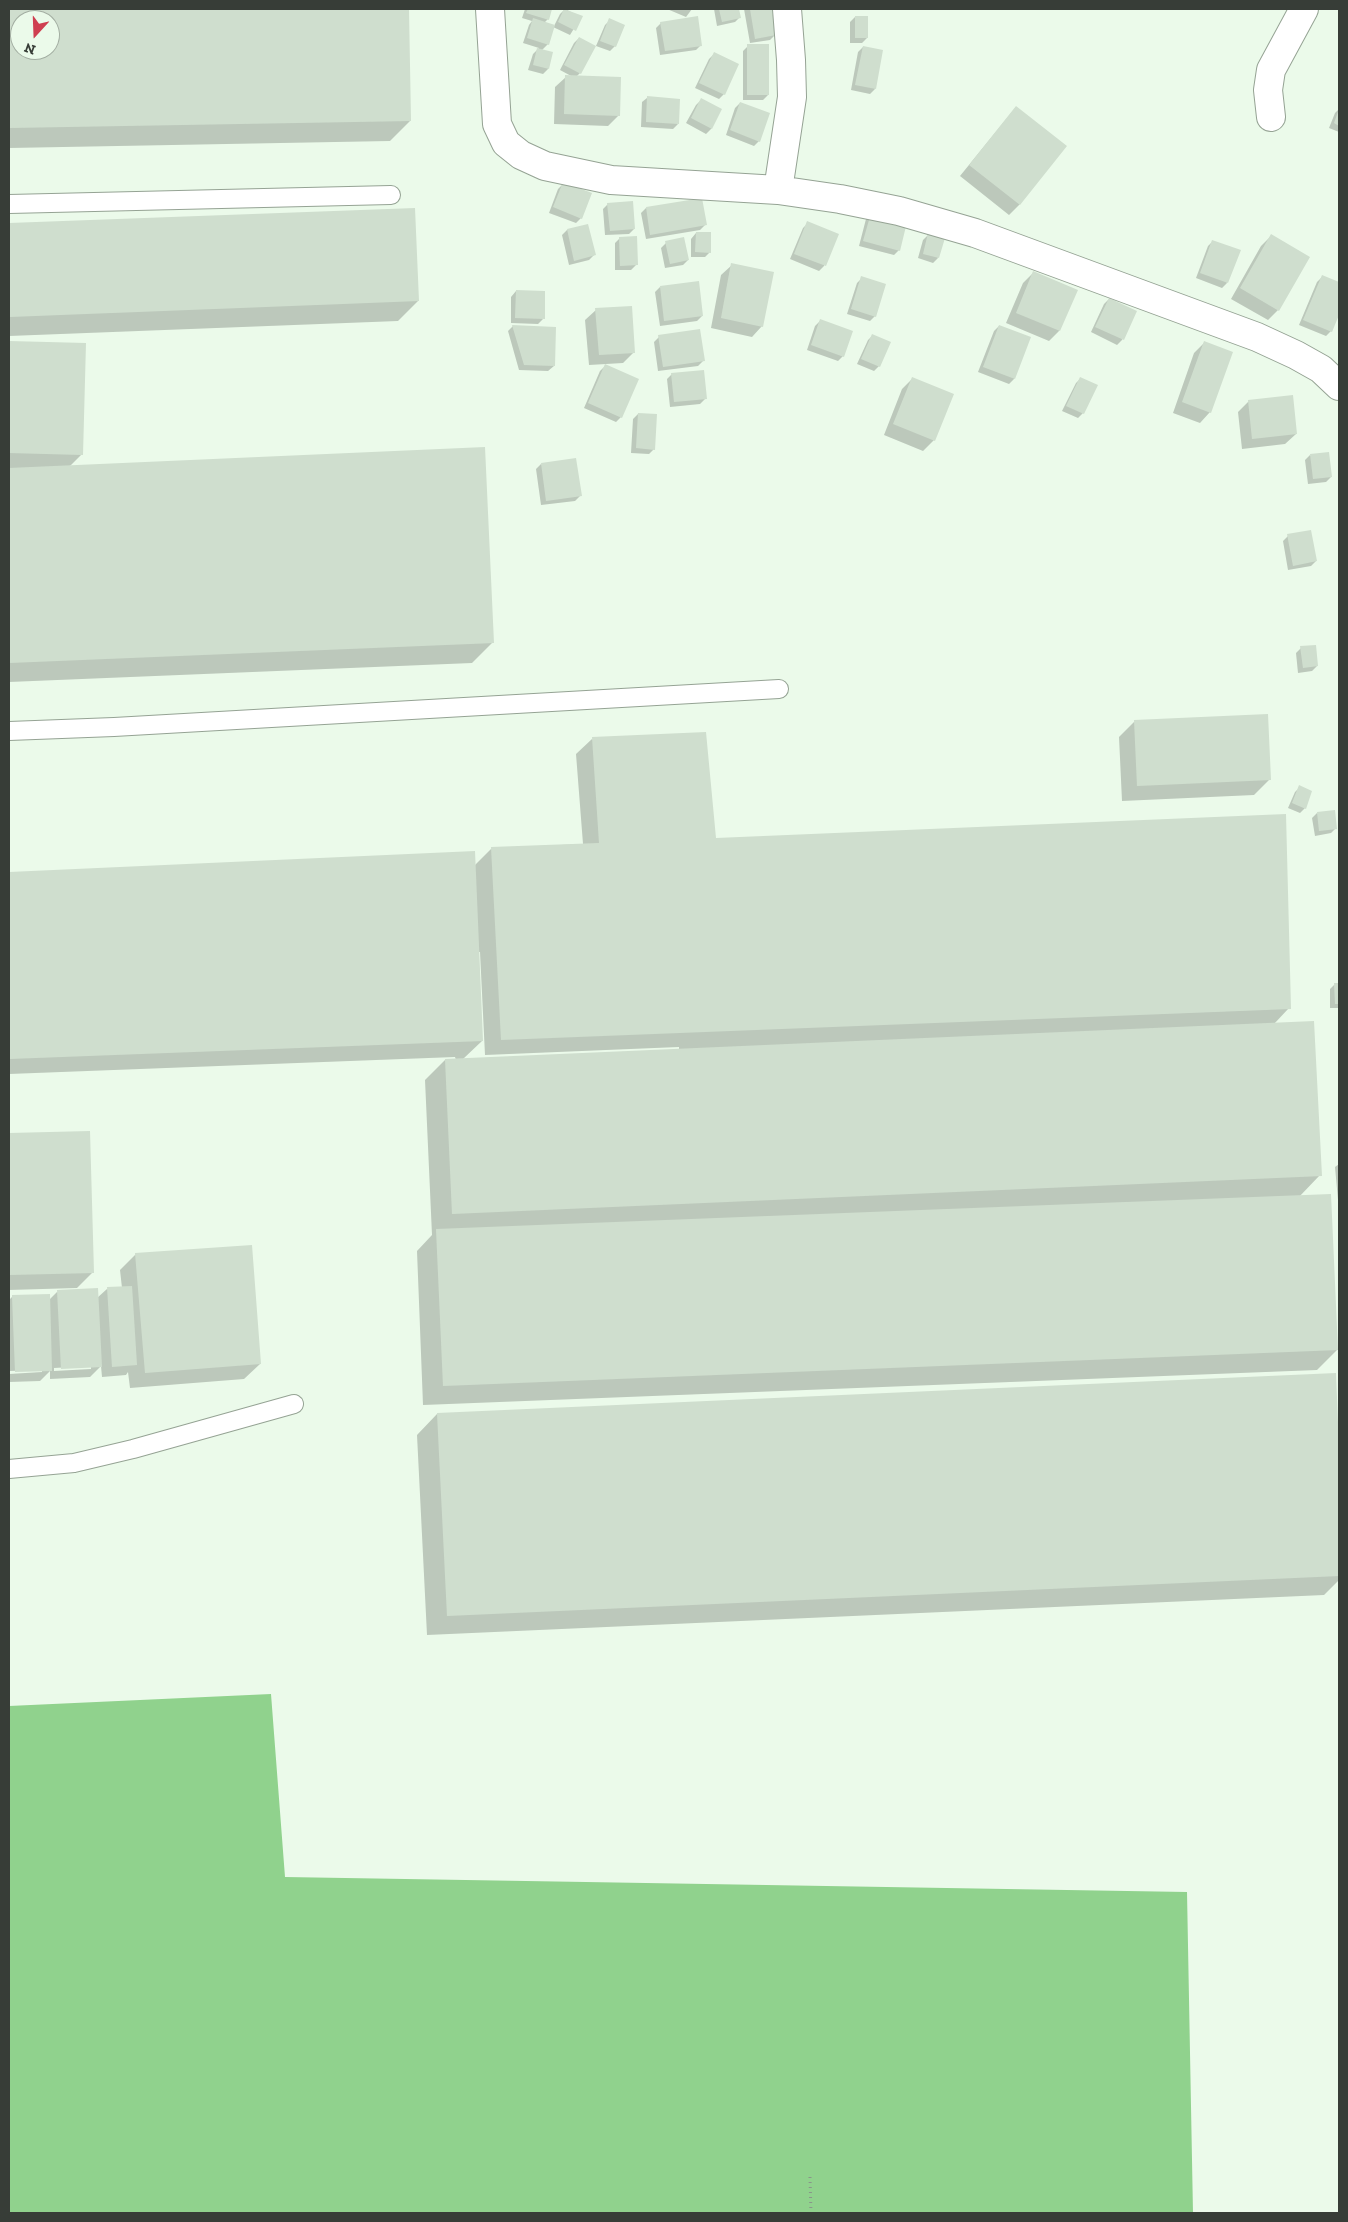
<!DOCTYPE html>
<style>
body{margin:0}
#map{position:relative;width:1348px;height:2222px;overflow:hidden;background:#ebfaea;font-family:"Zilla Slab",serif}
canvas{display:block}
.frame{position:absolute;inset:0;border:10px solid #373d37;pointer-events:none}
.north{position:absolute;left:10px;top:10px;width:50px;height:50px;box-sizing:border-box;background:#ebfaea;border:1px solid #a3aea2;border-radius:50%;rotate:200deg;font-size:14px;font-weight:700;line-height:20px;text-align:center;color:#373d37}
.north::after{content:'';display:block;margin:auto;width:18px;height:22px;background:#cf3f50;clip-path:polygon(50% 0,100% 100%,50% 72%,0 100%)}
</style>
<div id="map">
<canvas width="1348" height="2222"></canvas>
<div class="frame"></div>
<div class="north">N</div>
</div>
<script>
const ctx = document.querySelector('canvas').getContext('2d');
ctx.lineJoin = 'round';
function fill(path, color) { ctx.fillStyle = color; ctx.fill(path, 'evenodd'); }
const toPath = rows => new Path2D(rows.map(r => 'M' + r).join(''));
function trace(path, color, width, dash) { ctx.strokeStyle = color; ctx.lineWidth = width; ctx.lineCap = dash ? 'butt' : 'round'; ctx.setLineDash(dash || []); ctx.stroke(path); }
fill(toPath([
 [271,1694,285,1877,1187,1892,1193,2213,9,2213,9,1706]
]), '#90d28d');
fill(toPath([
 [9,9,408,9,410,121,390,141,9,148],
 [20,20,50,20,50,50,20,50],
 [525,9,551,9,548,19,544,23,554,26,560,14,565,9,581,17,570,35,553,27,548,44,542,50,551,53,548,69,543,74,528,70,533,54,539,48,523,43,529,25,532,21,522,18],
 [667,9,692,9,686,17],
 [714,9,738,9,740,17,735,22,717,26],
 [744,9,771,9,775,35,770,40,750,43],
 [855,17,867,38,862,43,850,43,850,22],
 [610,20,615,46,610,51,596,46,605,25],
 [661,23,701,45,696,50,660,55,656,28],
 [579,38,580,73,576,77,619,115,608,126,554,124,555,87,566,77,573,77,560,70,574,43],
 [748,46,768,95,763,100,743,100,743,51],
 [863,47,875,89,870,94,851,90,858,52],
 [714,54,724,94,719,99,695,88,709,59],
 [647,98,678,124,673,129,641,127,642,102],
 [701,100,720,109,711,129,706,134,686,123,696,105],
 [740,103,759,141,754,146,726,135,735,108],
 [1016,107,1020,204,1009,215,960,176],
 [1339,109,1339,132,1329,128,1335,113],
 [563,184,581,218,576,223,549,213,558,189],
 [608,204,634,229,629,234,605,235,603,209],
 [646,208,705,225,700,230,646,239,641,213],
 [414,209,418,301,398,321,9,336,9,225],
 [871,214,899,250,894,255,859,246,866,219],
 [808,223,837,235,824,266,819,271,790,259,803,228],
 [587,226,594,255,589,260,569,265,562,235,567,230],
 [696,233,710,252,705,257,691,257,691,239],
 [928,235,938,258,933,263,918,258,923,240],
 [1271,236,1278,310,1268,320,1231,299,1261,246],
 [620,238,636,265,631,270,615,270,615,243],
 [1213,241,1227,283,1222,288,1196,278,1208,246],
 [666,243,688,260,683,265,665,268,661,248],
 [732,265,762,326,752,337,711,328,721,275],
 [1033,273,1076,291,1059,331,1049,341,1006,323,1023,283],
 [1322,277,1339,284,1339,312,1331,331,1326,336,1299,325,1317,282],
 [862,278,875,316,870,321,847,314,857,283],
 [660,287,702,316,697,321,660,326,655,292],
 [516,291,543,319,538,324,511,323,511,297],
 [1109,299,1135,311,1122,340,1117,345,1091,332,1104,304],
 [596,310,634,352,623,363,589,365,585,320],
 [820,321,843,356,838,361,807,350,815,326],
 [513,326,554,366,548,371,519,370,508,331],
 [999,326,1029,338,1014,379,1009,384,978,372,994,331],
 [873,335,879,366,874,371,857,364,868,340],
 [659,337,703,361,698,366,658,371,654,342],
 [9,342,85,344,82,454,70,466,493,642,472,663,9,682],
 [1204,343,1210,412,1200,423,1173,413,1194,353],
 [605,366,621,417,616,422,584,408,600,371],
 [672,374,705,399,700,404,670,407,667,379],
 [913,378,934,440,923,451,884,435,902,389],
 [1081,378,1083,413,1078,418,1062,411,1076,383],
 [1249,401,1296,434,1285,444,1242,449,1238,412],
 [638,414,654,449,649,454,631,453,633,419],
 [1310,455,1331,477,1326,482,1308,484,1305,460],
 [541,464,580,496,575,501,541,505,536,469],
 [1288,536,1316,561,1311,566,1288,570,1283,541],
 [1301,648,1317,666,1312,671,1298,673,1296,653],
 [1135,721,1270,779,1254,795,1122,801,1119,737],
 [592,739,714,839,1289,1008,1274,1024,1320,1175,1299,1197,1337,1350,1317,1370,423,1405,417,1251,432,1235,425,1080,445,1060,456,1060,455,1057,9,1074,9,874,474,852,474,866,492,848,583,844,576,754],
 [478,952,480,952,485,1055,679,1047,679,1050,463,1059,482,1041],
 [1300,787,1305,808,1300,813,1288,808,1295,792],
 [1317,813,1336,828,1331,833,1315,836,1312,818],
 [1335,984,1339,984,1339,1008,1330,1008,1330,989],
 [89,1133,93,1272,77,1288,9,1290,9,1135],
 [1339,1164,1339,1200,1338,1200,1335,1167],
 [136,1254,260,1364,244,1379,130,1388,128,1372,126,1375,102,1377,101,1366,90,1377,50,1379,50,1371,40,1381,9,1382,9,1374,42,1372,42,1370,9,1371,9,1300,13,1296,49,1300,57,1292,97,1298,107,1289,122,1288,120,1270],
 [91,1366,91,1369,54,1371,54,1368],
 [1334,1374,1339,1474,1339,1580,1324,1595,427,1635,417,1435,437,1414]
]), '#0003');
fill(toPath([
 [9,9,409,9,411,121,9,128],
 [20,20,50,20,50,50,20,50],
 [528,9,552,9,549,20,526,13],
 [564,9,583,16,576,31,558,22],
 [719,9,739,9,741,18,722,22],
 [750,9,772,9,776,35,755,39],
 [698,16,702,46,665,51,660,22],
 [855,16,868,16,868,38,855,38],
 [533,18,555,25,549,45,527,38],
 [609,18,625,25,616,47,600,41],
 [579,37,596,46,581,74,564,65],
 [747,44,769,44,769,95,747,95],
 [863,46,883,50,876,89,855,85],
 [537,48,553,52,549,69,533,65],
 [714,52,739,64,725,95,699,83],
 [565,75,621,77,620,116,564,114],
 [647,96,680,99,679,124,646,122],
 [701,98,722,109,712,129,691,118],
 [740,102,770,113,760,142,730,130],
 [1016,106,1067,146,1020,205,969,165],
 [1339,109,1339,126,1334,123],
 [563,182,592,193,582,219,553,207],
 [702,198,707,225,650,235,646,207],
 [633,201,635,229,610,231,607,203],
 [415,208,419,301,9,317,9,223],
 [871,213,907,222,900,251,863,241],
 [807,221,839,234,826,266,794,254],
 [588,224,596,255,574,261,567,229],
 [696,232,711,232,711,253,695,252],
 [928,233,945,238,939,258,923,254],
 [1271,234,1310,257,1279,311,1240,288],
 [637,236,638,265,620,266,619,237],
 [684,237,689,260,670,264,665,241],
 [1212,240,1241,250,1228,283,1200,273],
 [731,263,774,272,763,327,721,318],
 [1033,271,1078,290,1060,331,1016,313],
 [1322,275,1339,282,1339,315,1332,332,1303,320],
 [861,276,886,284,876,317,851,309],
 [699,281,703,316,664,321,660,286],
 [516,290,545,291,545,319,515,318],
 [1109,298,1137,311,1124,340,1095,327],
 [632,306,635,353,599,355,595,308],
 [820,319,853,331,844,357,811,345],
 [512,325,556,327,555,366,524,365],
 [999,325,1031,337,1015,379,983,367],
 [700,329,705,361,663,367,658,335],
 [872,334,891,342,880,367,861,359],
 [9,341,86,343,83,455,9,453],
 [1204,341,1233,352,1211,413,1182,402],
 [605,364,639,379,622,418,588,403],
 [704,370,707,399,674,402,671,373],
 [912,377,954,394,935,441,893,424],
 [1080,377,1098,385,1084,414,1066,406],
 [1293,395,1297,434,1252,439,1248,400],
 [638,413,657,414,655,450,636,448],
 [485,447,494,643,9,663,9,468],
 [1329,452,1332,477,1313,479,1310,454],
 [576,458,582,496,546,501,541,463],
 [1311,530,1317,561,1293,566,1287,534],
 [1316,645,1318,666,1303,668,1300,646],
 [1268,714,1271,780,1137,786,1134,720],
 [706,732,716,838,1286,814,1291,1009,501,1040,491,847,599,843,592,737],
 [1299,785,1312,791,1306,809,1292,803],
 [1335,810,1337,829,1319,831,1317,812],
 [475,851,483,1041,9,1059,9,872],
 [1334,983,1339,983,1339,1004,1335,1004],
 [1314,1021,1322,1176,452,1214,445,1059],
 [90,1131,94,1273,9,1275,9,1133],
 [1331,1194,1338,1350,443,1386,436,1229],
 [252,1245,261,1364,145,1373,135,1253],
 [132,1286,137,1365,112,1367,107,1287],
 [98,1288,102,1367,61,1369,57,1290],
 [50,1294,52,1371,15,1372,12,1295],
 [1336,1373,1339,1448,1339,1576,447,1616,437,1413]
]), '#cfdece');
const lane = toPath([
 [9,204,391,195],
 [9,731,114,727,779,689],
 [9,1469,74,1463,133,1449,294,1404]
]);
const street = toPath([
 [490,9,497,124,506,143,521,155,545,166,611,180,778,190,840,199,899,211,975,233,1257,337,1296,355,1321,369,1339,386],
 [1271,117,1268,90,1271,70,1304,9],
 [778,190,792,97,791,60,787,9]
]);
trace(lane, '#95a394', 20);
trace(street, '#95a394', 30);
trace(toPath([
 [810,2177,811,2213]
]), '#8a958a', 3, [1, 4]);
trace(lane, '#fff', 18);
trace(street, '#fff', 28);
</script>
